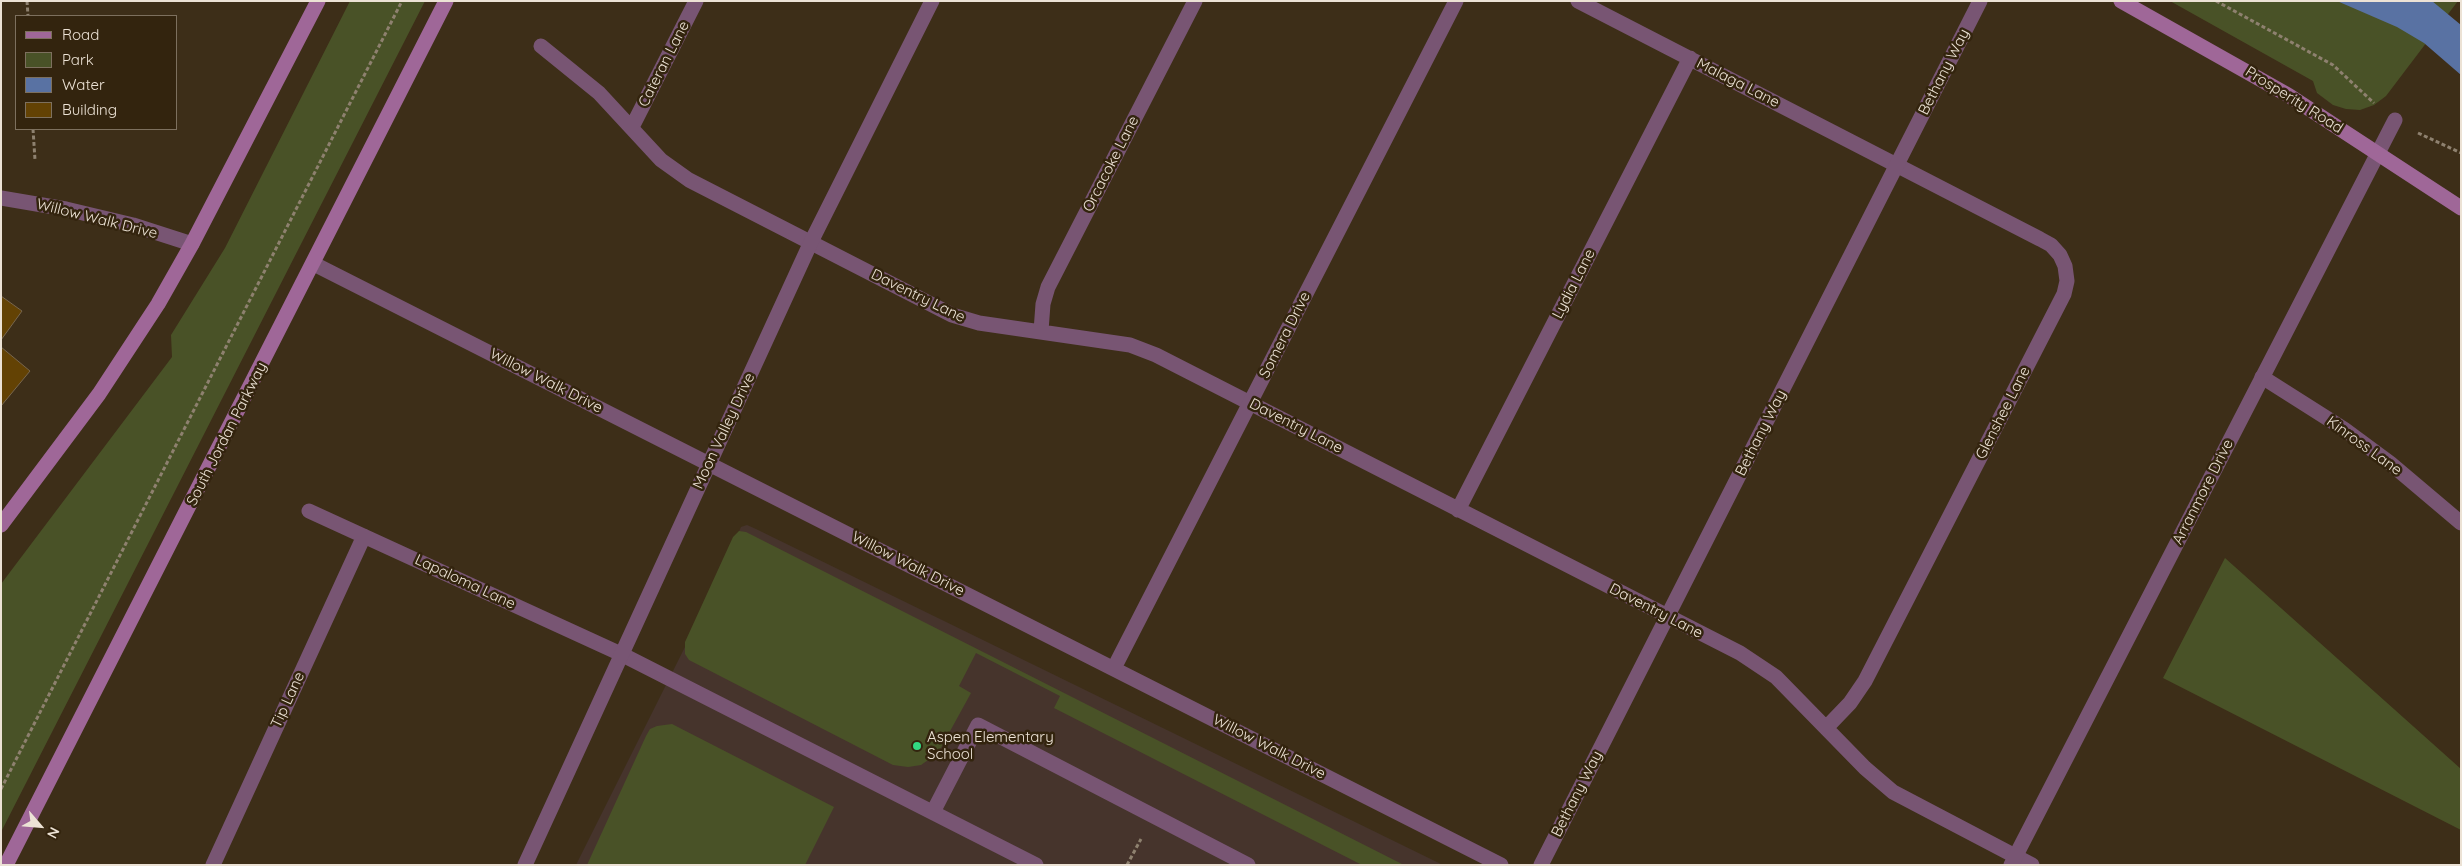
<!DOCTYPE html>
<style>
body{margin:0}
#map{position:relative;width:2462px;height:866px;overflow:hidden;background:#3d2e18;font-family:Quicksand,sans-serif}
canvas{display:block}
.frame{position:absolute;inset:0;border:2px solid #ece2d5;pointer-events:none}
.legend{position:absolute;left:15px;top:15px;width:162px;height:115px;box-sizing:border-box;background:#33240e;border:1px solid #7d705e;margin:0;padding:6px 9px;list-style:none;font-size:15px;color:#ece2d5}
.legend li{display:flex;align-items:center;gap:10px;height:25px}
.legend b{width:25px;border:1px solid #7d705e}
.north{position:absolute;left:15px;top:801px;width:50px;height:50px;-webkit-text-stroke:4px #33240e;paint-order:stroke;rotate:117deg;font-size:14px;font-weight:700;line-height:20px;text-align:center;color:#ece2d5}
.north::after{content:'';display:block;margin:auto;width:18px;height:22px;background:#ece2d5;clip-path:polygon(50% 0,100% 100%,50% 72%,0 100%)}
</style>
<div id="map">
<canvas width="2462" height="866"></canvas>
<div class="frame"></div>
<ul class="legend">
<li><b style="height:6px;background:#9f6798"></b>Road</li>
<li><b style="height:14px;background:#495227"></b>Park</li>
<li><b style="height:14px;background:#5972a3"></b>Water</li>
<li><b style="height:14px;background:#634204"></b>Building</li>
</ul>
<div class="north">N</div>
</div>
<script>
const ctx = document.querySelector('canvas').getContext('2d');
ctx.lineJoin = 'round';
function fill(path, color) { ctx.fillStyle = color; ctx.fill(path, 'evenodd'); }
const toPath = rows => new Path2D(rows.map(r => 'M' + r).join(''));
function trace(path, color, width, dash) { ctx.strokeStyle = color; ctx.lineWidth = width; ctx.lineCap = dash ? 'butt' : 'round'; ctx.setLineDash(dash || []); ctx.stroke(path); }
function drawText(font, color, halo, rows, align = 'center') {
  ctx.font = font + ' Quicksand,sans-serif'; ctx.lineWidth = 5; ctx.setLineDash([]); ctx.textBaseline = 'middle'; ctx.strokeStyle = halo; ctx.fillStyle = color; for (const [text, x, y, turn = 0] of rows) {
    ctx.save(); ctx.translate(x, y); ctx.rotate((+turn || 0) * Math.PI / 180); ctx.textAlign = isNaN(turn) ? turn : align; if (halo) ctx.strokeText(text, 0, 0); ctx.fillText(text, 0, 0); ctx.restore();
  }
}
fill(toPath([
 [747,525,756,529,1443,865,576,865,695,627,741,527]
]), '#46342c');
fill(toPath([
 [350,1,425,1,1,832,1,584,172,357,171,335,225,248],
 [2170,1,2458,1,2386,96,2374,105,2360,110,2346,109,2333,105,2317,93,2313,81],
 [739,531,746,532,1404,865,1362,865,1054,708,1060,696,976,653,959,686,971,693,938,753,921,765,908,767,893,765,689,660,685,654,685,642,733,537],
 [2225,558,2461,769,2461,830,2163,678],
 [672,724,834,807,805,865,587,865,646,736,650,729,657,726]
]), '#495227');
fill(toPath([
 [2337,1,2432,1,2461,25,2461,75,2424,43,2397,27]
]), '#5972a3');
const building = toPath([
 [1,296,22,311,1,340,1,296],
 [1,347,30,371,1,406,1,347]
]);
fill(building, '#634204');
trace(building, '#77664e', 1);
trace(toPath([
 [27,1,28,16],
 [2216,1,2333,65,2374,103],
 [33,129,35,160],
 [2418,133,2461,153],
 [1,789,402,1],
 [1127,865,1141,839]
]), '#8e816f', 3, [4, 2.5]);
trace(toPath([
 [1578,1,2040,239,2051,245,2060,255,2065,266,2067,281,2064,294,1865,681,1850,703,1826,728],
 [541,46,599,93,661,160,689,180,952,315,979,323,1130,345,1156,355,1250,403,1740,653,1776,677,1865,768,1893,792,2032,865],
 [632,127,696,1],
 [1041,331,1043,304,1048,287,1195,1],
 [2262,377,2344,429,2390,463,2461,523],
 [1458,510,1690,58],
 [309,511,621,654,1036,865],
 [933,812,978,725,1248,865],
 [213,865,364,536]
]), '#785573', 15);
trace(toPath([
 [1,198,66,209,133,225,192,244],
 [314,264,1501,865],
 [1114,668,1456,1],
 [525,865,811,242,932,1],
 [1541,865,1980,1],
 [2011,865,2395,120]
]), '#785573', 15);
trace(toPath([
 [2121,1,2288,95,2461,208],
 [1,525,99,394,158,304,192,244,318,1],
 [6,865,446,1]
]), '#9f6798', 15);
for (const [x, y, r, color] of [
 [917,746,5,"#32d882"]
]) { const dot = new Path2D(); dot.arc(x, y, r, 0, 2 * Math.PI); ctx.fillStyle = color; ctx.fill(dot); trace(dot, '#33240e', 2); }
drawText('15px', '#ece2d5', '#33240e', [
 ["Cateran Lane",664,64,-63],
 ["Bethany Way",1944,72,-63],
 ["Malaga Lane",1738,83,27],
 ["Prosperity Road",2294,100,32],
 ["Orcacoke Lane",1111,164,-63],
 ["Willow Walk Drive",97,219,14],
 ["Lydia Lane",1574,284,-63],
 ["Daventry Lane",918,296,26],
 ["Somera Drive",1285,335,-63],
 ["Willow Walk Drive",546,381,27],
 ["Glenshee Lane",2003,413,-63],
 ["Daventry Lane",1296,426,27],
 ["Moon Valley Drive",724,431,-65],
 ["Bethany Way",1761,433,-63],
 ["South Jordan Parkway",227,434,-63],
 ["Kinross Lane",2364,446,36],
 ["Arranmore Drive",2203,492,-63],
 ["Willow Walk Drive",908,564,27],
 ["Lapaloma Lane",465,582,25],
 ["Daventry Lane",1656,611,27],
 ["Tip Lane",288,700,-65],
 ["Willow Walk Drive",1269,747,27],
 ["Bethany Way",1577,794,-63]
]);
drawText('15px', '#ece2d5', '#33240e', [
 ["Aspen Elementary",927,737],
 ["School",927,754]
], 'left');
</script>
